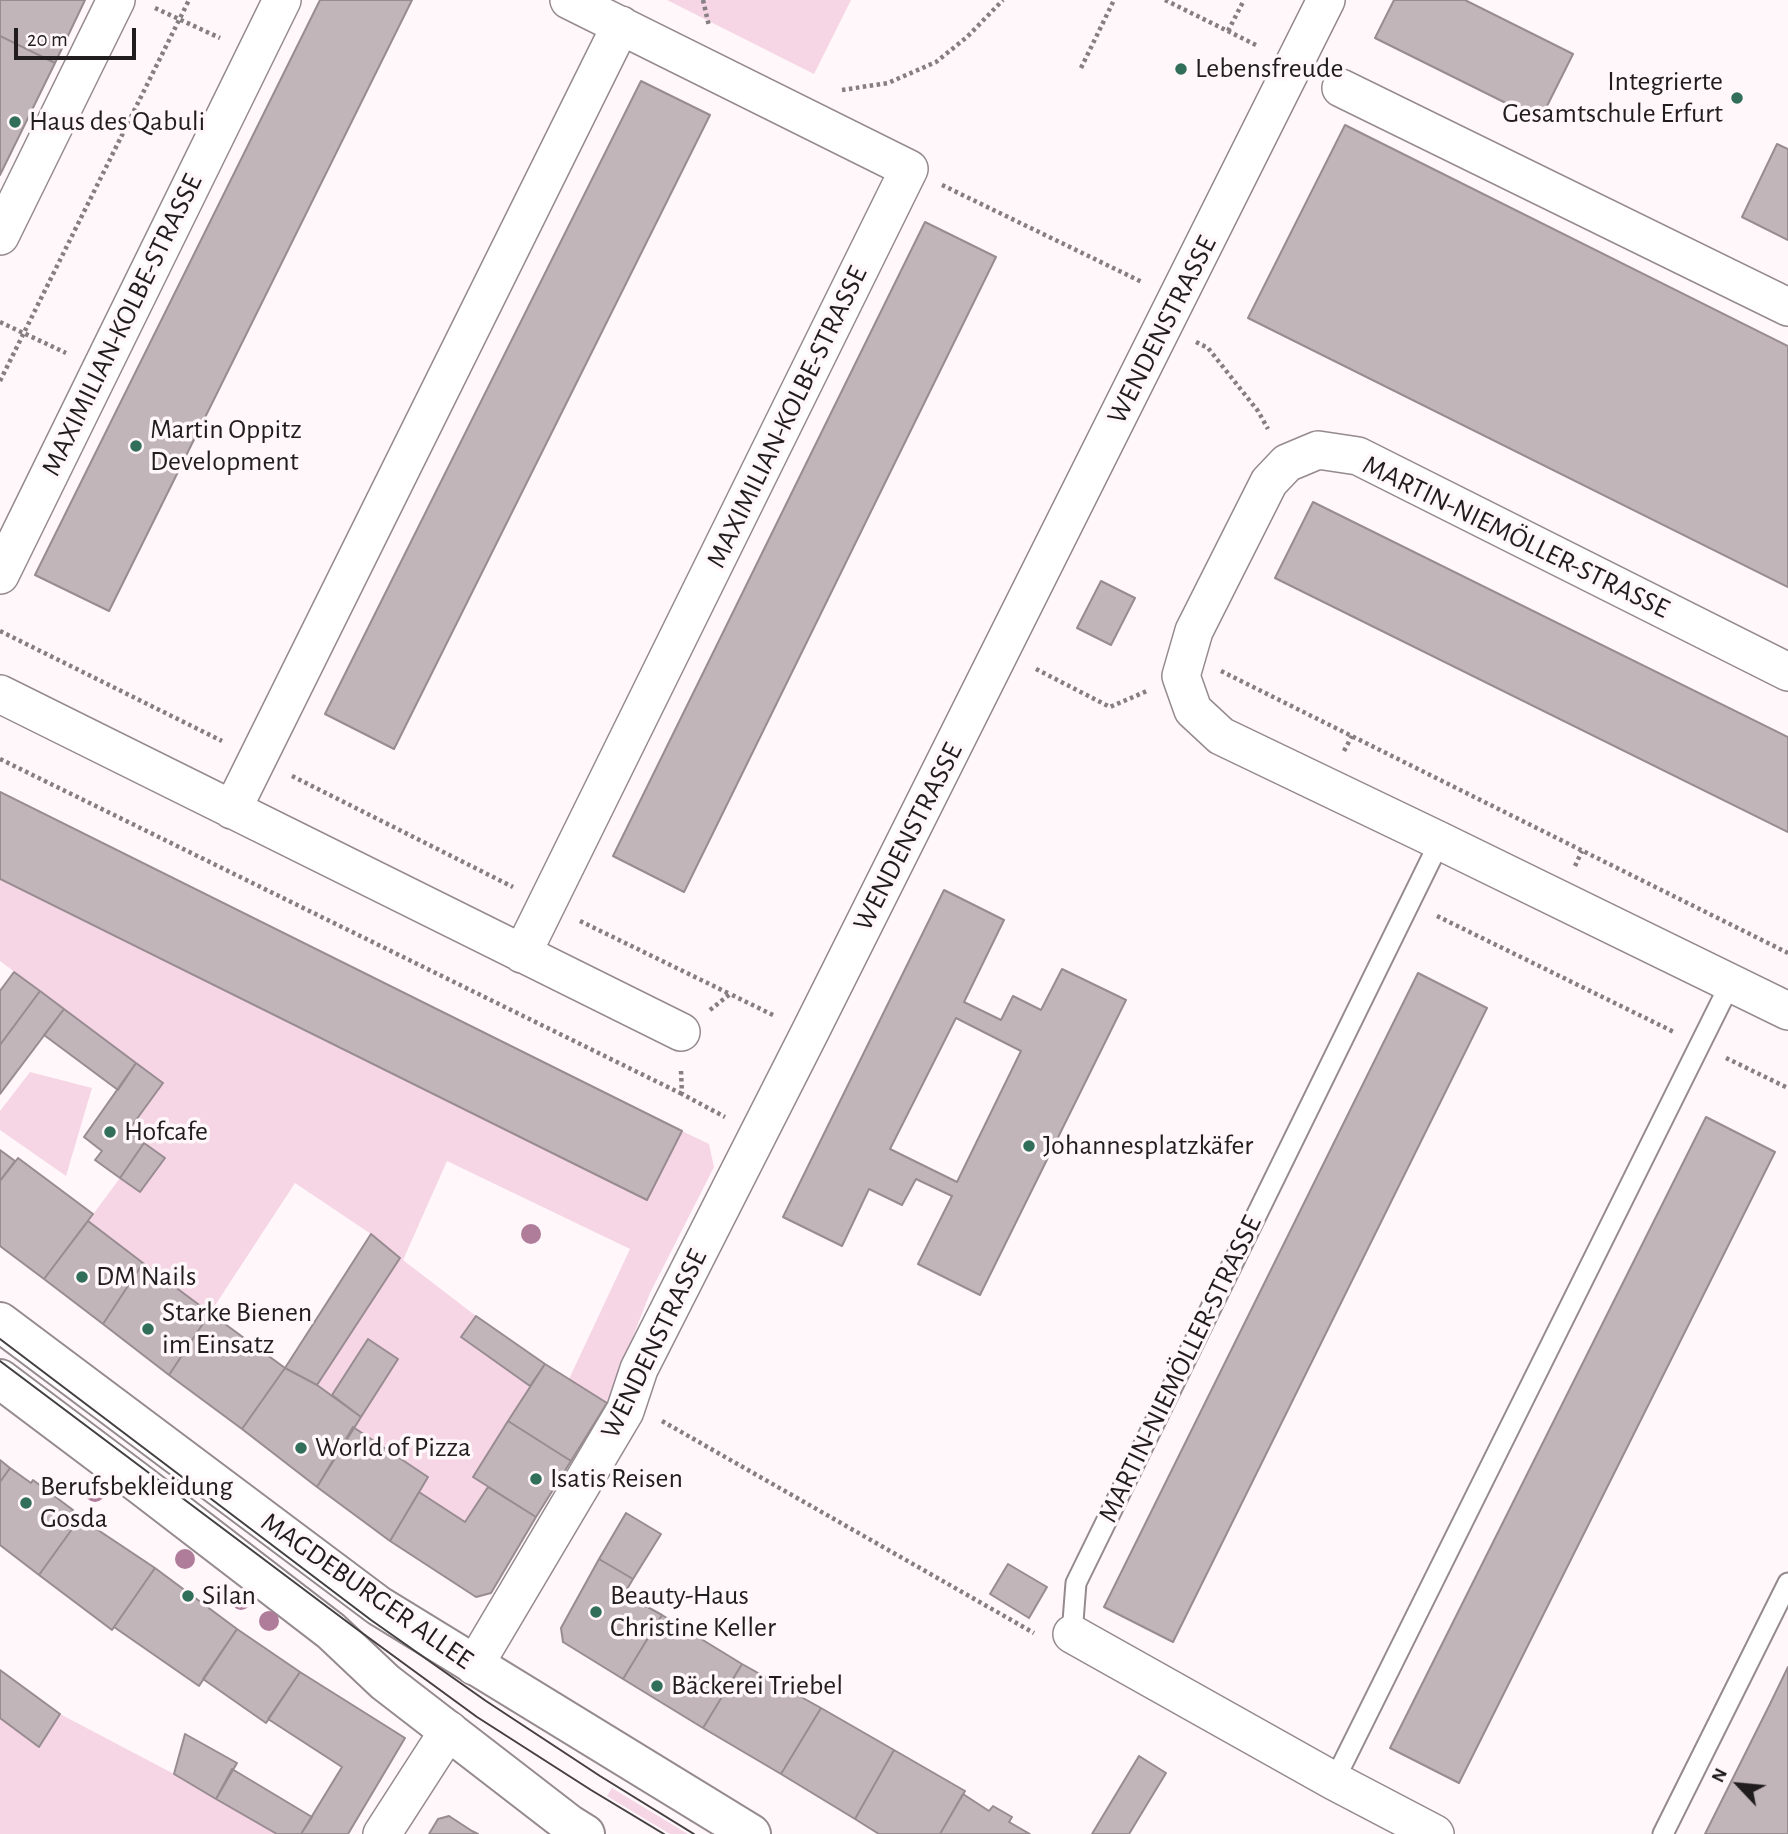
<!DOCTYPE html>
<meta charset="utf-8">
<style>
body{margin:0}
#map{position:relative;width:1788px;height:1834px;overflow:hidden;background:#fff7fa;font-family:"Alegreya Sans",sans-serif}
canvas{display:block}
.north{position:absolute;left:1704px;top:1750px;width:70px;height:70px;-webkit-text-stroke:5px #fff7fa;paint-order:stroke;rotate:296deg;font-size:19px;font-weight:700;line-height:28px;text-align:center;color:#211d1f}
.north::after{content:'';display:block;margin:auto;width:24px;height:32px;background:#211d1f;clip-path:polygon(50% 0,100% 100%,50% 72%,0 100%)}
.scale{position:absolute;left:14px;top:28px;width:122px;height:32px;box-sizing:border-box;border:4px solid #211d1f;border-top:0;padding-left:9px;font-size:21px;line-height:24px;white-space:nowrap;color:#211d1f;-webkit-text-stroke:5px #fff7fa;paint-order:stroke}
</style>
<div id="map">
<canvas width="1788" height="1834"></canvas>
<div class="north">N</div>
<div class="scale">20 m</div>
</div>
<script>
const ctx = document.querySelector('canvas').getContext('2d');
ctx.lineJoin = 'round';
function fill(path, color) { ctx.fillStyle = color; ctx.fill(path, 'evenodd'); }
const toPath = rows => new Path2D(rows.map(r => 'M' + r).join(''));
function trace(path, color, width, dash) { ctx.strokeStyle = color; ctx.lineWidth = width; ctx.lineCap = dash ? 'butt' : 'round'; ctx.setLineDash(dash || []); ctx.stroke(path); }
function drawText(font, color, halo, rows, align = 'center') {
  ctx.font = font + ' "Alegreya Sans",sans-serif'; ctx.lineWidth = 7; ctx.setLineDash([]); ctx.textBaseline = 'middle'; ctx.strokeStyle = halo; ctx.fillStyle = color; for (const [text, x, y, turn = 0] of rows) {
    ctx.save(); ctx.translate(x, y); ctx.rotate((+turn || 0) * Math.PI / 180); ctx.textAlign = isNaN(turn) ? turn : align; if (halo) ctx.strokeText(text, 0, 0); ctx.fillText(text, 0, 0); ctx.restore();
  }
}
fill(toPath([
 [667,0,851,0,814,74],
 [0,879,647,1200,682,1131,709,1144,714,1167,650,1293,607,1403,569,1379,630,1249,447,1161,403,1260,476,1316,545,1364,473,1477,488,1487,465,1522,419,1492,428,1476,353,1427,398,1359,368,1339,332,1395,317,1385,400,1258,371,1234,295,1183,210,1313,88,1221,120,1178,140,1192,165,1158,128,1131,163,1083,0,961],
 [30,1072,92,1088,66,1176,0,1130,0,1111],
 [60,1714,174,1774,277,1834,0,1834,0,1718,39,1747],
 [612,1788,688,1834,670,1834,607,1796]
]), '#f6d6e5');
const building = toPath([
 [0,0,85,0,55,63,0,36,0,0],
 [320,0,412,0,109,611,35,575,320,0],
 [1394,0,1465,0,1573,54,1540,120,1375,38,1394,0],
 [0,36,55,63,0,175,0,36],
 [641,81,710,115,394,749,325,714,641,81],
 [1345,125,1788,346,1788,587,1248,318,1345,125],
 [1777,144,1788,149,1788,240,1742,217,1777,144],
 [925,222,996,257,684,892,613,856,925,222],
 [1313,502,1788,737,1788,832,1275,578,1313,502],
 [1101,581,1135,598,1111,645,1077,628,1101,581],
 [0,792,682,1131,647,1200,0,879,0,792],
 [944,890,1004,920,964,1002,1001,1020,1013,996,1041,1010,1062,969,1126,1000,980,1295,918,1264,952,1196,916,1179,902,1205,869,1189,842,1246,783,1217,944,890],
 [956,1018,1021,1051,957,1182,890,1149,956,1018],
 [14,972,40,991,0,1045,0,991,14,972],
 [1418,973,1487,1008,1173,1642,1104,1607,1418,973],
 [40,991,64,1009,0,1094,0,1045,40,991],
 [64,1009,136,1063,118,1090,44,1035,64,1009],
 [136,1063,163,1083,128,1131,144,1143,120,1178,95,1160,102,1151,84,1137,136,1063],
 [1706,1117,1775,1152,1459,1783,1390,1748,1706,1117],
 [144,1143,165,1158,140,1192,120,1178,144,1143],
 [0,1150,15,1161,0,1181,0,1150],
 [18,1158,93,1214,44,1279,0,1246,0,1181,18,1158],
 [88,1221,143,1263,103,1324,44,1279,88,1221],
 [371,1234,400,1258,317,1385,285,1368,371,1234],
 [143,1263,210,1313,169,1375,103,1324,143,1263],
 [210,1313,285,1368,242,1429,169,1375,210,1313],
 [476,1316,545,1364,530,1386,461,1337,476,1316],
 [368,1339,398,1359,361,1417,332,1395,368,1339],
 [545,1364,607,1403,571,1461,508,1421,545,1364],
 [285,1368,317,1385,361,1417,317,1487,242,1429,285,1368],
 [508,1421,571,1461,536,1517,473,1477,508,1421],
 [353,1427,428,1477,390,1541,317,1487,353,1427],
 [0,1460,10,1468,0,1482,0,1460],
 [10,1468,31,1483,33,1480,73,1510,72,1511,80,1518,39,1575,0,1545,0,1482,10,1468],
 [488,1487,536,1517,491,1593,476,1597,390,1541,419,1492,465,1522,488,1487],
 [626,1513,661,1534,633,1579,599,1559,626,1513],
 [80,1518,155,1568,112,1630,39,1575,80,1518],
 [599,1559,633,1579,624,1594,662,1615,623,1679,563,1642,561,1628,599,1559],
 [1008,1564,1047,1587,1029,1618,990,1594,1008,1564],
 [155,1568,237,1629,199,1686,114,1627,155,1568],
 [662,1615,742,1664,703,1728,623,1679,662,1615],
 [237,1629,300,1672,266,1723,203,1679,237,1629],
 [742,1664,821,1708,781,1774,703,1728,742,1664],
 [1788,1667,1788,1834,1705,1834,1770,1704,1788,1667],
 [0,1670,60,1714,39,1747,0,1718,0,1670],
 [300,1672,405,1738,348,1834,301,1834,342,1767,268,1719,300,1672],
 [821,1708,894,1750,855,1819,781,1774,821,1708],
 [185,1734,237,1763,216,1799,174,1774,185,1734],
 [894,1750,965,1791,940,1834,879,1834,855,1819,894,1750],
 [1139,1756,1166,1773,1129,1834,1092,1834,1139,1756],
 [232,1769,312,1817,301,1834,277,1834,216,1799,232,1769],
 [963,1794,989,1811,993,1806,1012,1817,1009,1822,1030,1834,940,1834,963,1794],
 [449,1816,472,1831,478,1834,429,1834,438,1819,449,1816]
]);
fill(building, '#c1b5ba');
trace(building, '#988c91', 2);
const lane = toPath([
 [1072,1634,1076,1583,1440,841],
 [1334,1781,1731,982],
 [1663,1834,1788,1583]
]);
const street = toPath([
 [1341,88,1788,307],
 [0,236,116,0],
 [0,575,282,0],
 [1788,672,1358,456,1318,450,1287,463,1269,482,1194,631,1181,676,1193,710,1221,736,1440,841,1788,1011],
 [0,694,681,1032],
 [232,810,621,25],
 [522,954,909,169,569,0],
 [1072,1634,1334,1781,1435,1834],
 [474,1666,625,1411,639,1369,810,1032,1326,0],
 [382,1834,449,1730]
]);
const secondary = toPath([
 [0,1322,379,1606,751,1834],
 [0,1379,141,1485,331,1631,385,1682,569,1824,585,1834]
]);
trace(lane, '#958a8f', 23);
trace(street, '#958a8f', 40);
trace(secondary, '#958a8f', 42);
trace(toPath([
 [703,0,709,26],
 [1165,0,1258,46],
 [155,8,220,38],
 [1228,31,1244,0],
 [1081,68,1114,0],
 [842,90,888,83,936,62,967,37,1003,0],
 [942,185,1142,282],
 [0,322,66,353],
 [1196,342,1208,348,1258,411,1268,429],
 [0,381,189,0],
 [0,631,222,741],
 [1036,669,1110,707,1147,691],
 [1221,671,1788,953],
 [1344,751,1352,736],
 [0,759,682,1094],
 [292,776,513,887],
 [1575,866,1582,851],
 [1437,916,1674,1032],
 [580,921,730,994],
 [710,1010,730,994,775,1016],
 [1726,1058,1788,1088],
 [681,1071,682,1094,725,1117],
 [662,1421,1034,1633]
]), '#857f82', 4.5, [3.5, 3.5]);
trace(lane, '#fff', 19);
trace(street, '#fff', 37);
trace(secondary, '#fff', 38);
trace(toPath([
 [0,1339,371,1620,486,1701,600,1776,694,1834],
 [0,1361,354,1627,477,1717,591,1790,664,1834]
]), '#443f41', 2);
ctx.fillStyle = '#af7c9a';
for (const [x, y] of [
 [531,1234],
 [95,1492],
 [185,1559],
 [241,1600],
 [269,1621]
]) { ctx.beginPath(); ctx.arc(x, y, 10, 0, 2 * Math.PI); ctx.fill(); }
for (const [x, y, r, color] of [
 [1181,69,7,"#326f5a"],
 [1737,98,7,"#326f5a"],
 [15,122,7,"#326f5a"],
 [136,446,7,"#326f5a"],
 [110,1132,7,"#326f5a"],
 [1029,1146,7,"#326f5a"],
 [82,1277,7,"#326f5a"],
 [148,1329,7,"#326f5a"],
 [301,1448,7,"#326f5a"],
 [536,1479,7,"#326f5a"],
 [26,1503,7,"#326f5a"],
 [188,1596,7,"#326f5a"],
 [596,1612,7,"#326f5a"],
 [657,1686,7,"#326f5a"]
]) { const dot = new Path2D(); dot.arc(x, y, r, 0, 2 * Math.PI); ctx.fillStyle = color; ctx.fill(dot); trace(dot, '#fff7fa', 2.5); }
drawText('28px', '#211d1f', '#fff7fa', [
 ["Lebensfreude",1195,69],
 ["Integrierte",1723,82,"right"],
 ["Gesamtschule Erfurt",1723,114,"right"],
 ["Haus des Qabuli",29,122],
 ["Martin Oppitz",150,430],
 ["Development",150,462],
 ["Hofcafe",124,1132],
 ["Johannesplatzkäfer",1043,1146],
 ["DM Nails",96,1277],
 ["Starke Bienen",162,1313],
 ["im Einsatz",162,1345],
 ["World of Pizza",315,1448],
 ["Isatis Reisen",550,1479],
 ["Berufsbekleidung",40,1487],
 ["Gosda",40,1519],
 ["Silan",202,1596],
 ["Beauty-Haus",610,1596],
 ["Christine Keller",610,1628],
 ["Bäckerei Triebel",671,1686]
], 'left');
drawText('28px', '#211d1f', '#fff7fa', [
 ["MAXIMILIAN-KOLBE-STRASSE",122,325,-64],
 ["WENDENSTRASSE",1162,330,-63],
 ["MAXIMILIAN-KOLBE-STRASSE",787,417,-64],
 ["MARTIN-NIEMÖLLER-STRASSE",1516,537,26],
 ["WENDENSTRASSE",908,837,-63],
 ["WENDENSTRASSE",654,1344,-64],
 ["MARTIN-NIEMÖLLER-STRASSE",1180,1369,-64],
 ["MAGDEBURGER ALLEE",367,1591,35]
]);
</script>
